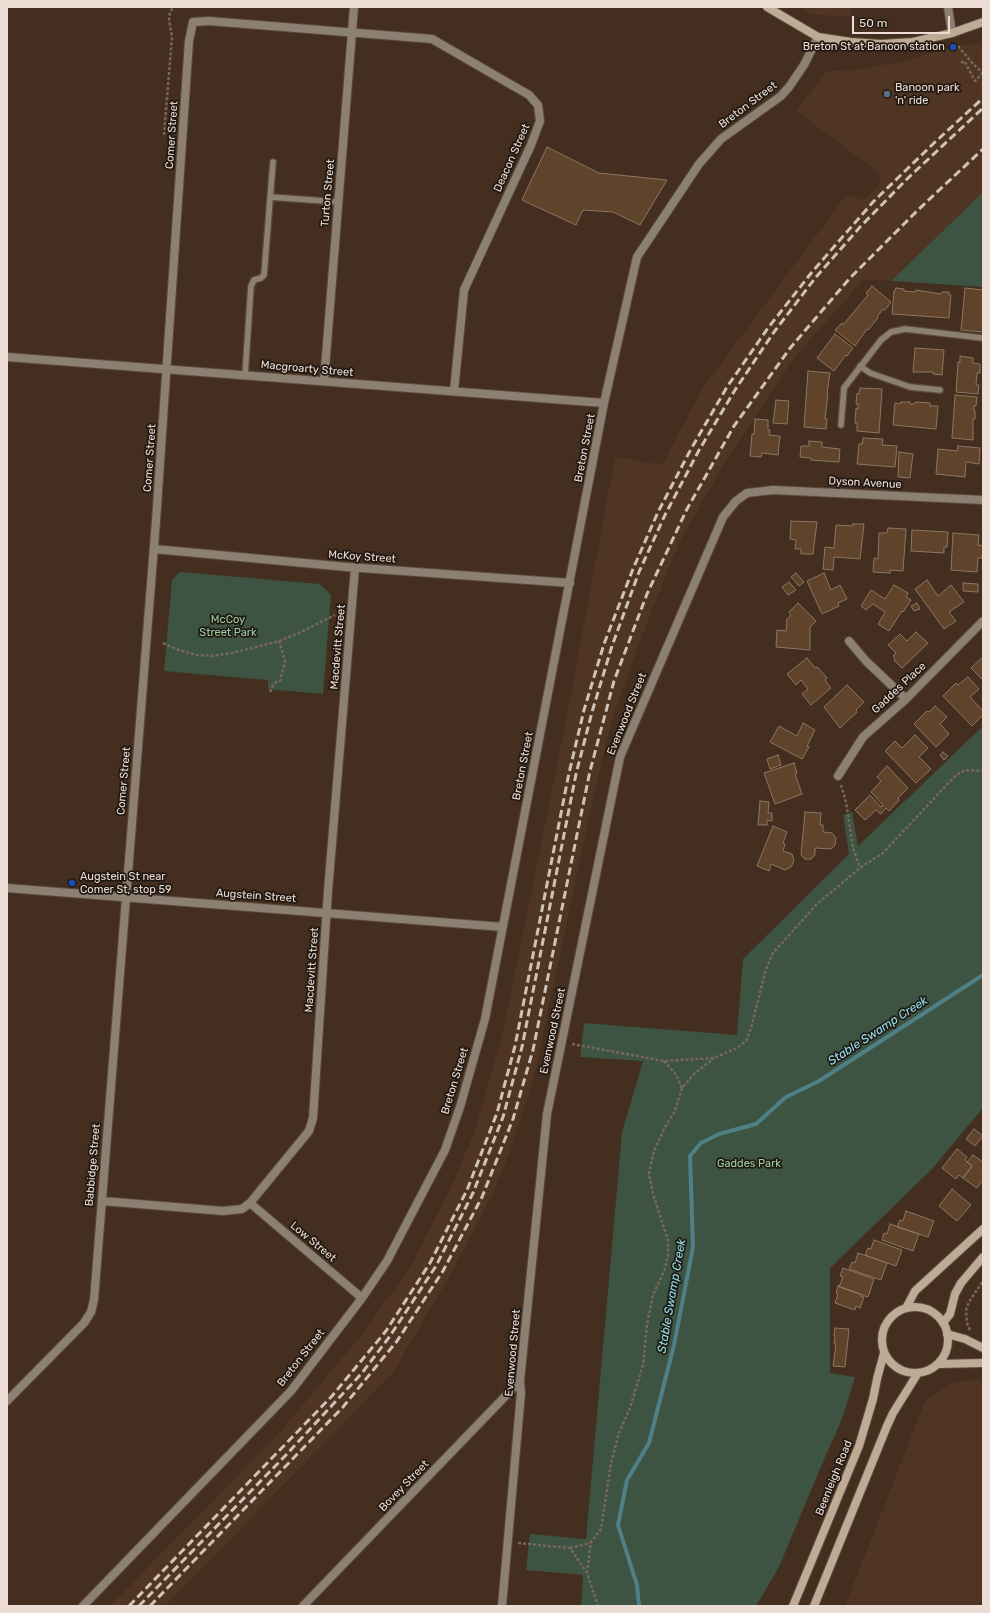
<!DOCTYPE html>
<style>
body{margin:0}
#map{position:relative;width:990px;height:1613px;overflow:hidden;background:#432e1f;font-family:Rubik,sans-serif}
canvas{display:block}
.frame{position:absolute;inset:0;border:8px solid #ebddd4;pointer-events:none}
.scale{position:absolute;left:852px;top:16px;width:98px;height:18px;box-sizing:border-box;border:2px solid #ebddd4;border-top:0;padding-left:5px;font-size:12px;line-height:14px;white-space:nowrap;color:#ebddd4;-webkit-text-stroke:3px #221812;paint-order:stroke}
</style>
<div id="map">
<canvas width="990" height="1613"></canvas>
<div class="frame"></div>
<div class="scale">50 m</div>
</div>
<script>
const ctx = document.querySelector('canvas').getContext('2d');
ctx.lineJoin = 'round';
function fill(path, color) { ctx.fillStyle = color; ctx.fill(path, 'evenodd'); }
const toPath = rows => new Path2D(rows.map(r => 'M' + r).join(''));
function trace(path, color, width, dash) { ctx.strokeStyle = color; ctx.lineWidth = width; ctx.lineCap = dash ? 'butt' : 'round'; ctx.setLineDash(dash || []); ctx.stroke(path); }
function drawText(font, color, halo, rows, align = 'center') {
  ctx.font = font + ' Rubik,sans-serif'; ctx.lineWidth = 3.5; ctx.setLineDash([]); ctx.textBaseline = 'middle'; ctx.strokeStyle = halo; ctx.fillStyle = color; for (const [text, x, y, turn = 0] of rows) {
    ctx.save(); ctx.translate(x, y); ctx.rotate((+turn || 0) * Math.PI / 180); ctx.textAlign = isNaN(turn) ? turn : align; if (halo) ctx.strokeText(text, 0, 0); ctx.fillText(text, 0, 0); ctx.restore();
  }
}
fill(toPath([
 [799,7,851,7,851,16,812,15],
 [983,42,983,192,891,281,863,280,791,362,724,464,679,543,643,633,612,720,593,799,533,1082,509,1154,492,1195,450,1276,392,1374,165,1606,110,1606,279,1433,358,1339,409,1269,450,1189,474,1133,503,1032,567,715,615,456,662,465,702,389,846,195,864,200,880,183,879,173,796,111,827,71,854,70,899,62,950,48],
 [983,1380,983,1606,845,1606,925,1401,956,1381]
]), '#4f3522');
fill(toPath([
 [983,192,983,287,891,281],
 [180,572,320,584,331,595,323,694,268,689,268,680,164,671,172,580],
 [983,726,983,1108,932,1169,830,1268,830,1373,855,1377,842,1419,820,1469,779,1567,756,1606,581,1606,583,1575,526,1570,530,1534,586,1539,622,1132,643,1061,580,1057,584,1023,737,1035,743,959,849,854,843,815,852,812,858,846]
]), '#3c5441');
trace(toPath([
 [639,1606,637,1585,618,1525,627,1480,649,1443,674,1345,693,1247,690,1156,701,1143,719,1134,756,1124,786,1097,819,1081,983,975]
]), '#4e8086', 4);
const building = toPath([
 [547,147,599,173,667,180,640,225,613,212,583,210,576,225,522,200,547,147],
 [872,286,891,302,885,310,883,309,877,317,878,318,868,330,867,329,855,346,835,330,842,323,843,325,868,295,866,293,872,286],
 [896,288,904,289,904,291,915,292,916,290,941,294,942,292,949,292,949,295,951,295,949,318,892,314,894,291,895,291,896,288],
 [965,288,983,290,983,332,961,330,965,288],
 [835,334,853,348,847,356,846,355,834,371,817,358,835,334],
 [915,348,944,350,942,375,933,374,933,372,913,372,915,348],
 [960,356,973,358,973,363,980,364,980,373,977,373,976,385,979,385,978,394,956,392,958,362,960,362,960,356],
 [808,371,830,373,827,393,828,393,825,419,827,419,826,429,804,427,808,371],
 [860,388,882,389,879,433,857,431,857,423,855,423,856,408,858,409,858,404,856,404,857,393,859,394,860,388],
 [955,395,977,397,976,406,974,406,974,411,975,411,975,419,973,419,973,440,952,438,955,395],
 [776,400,789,401,787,424,773,423,776,400],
 [901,402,910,402,910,404,914,404,915,402,930,403,930,406,938,406,936,429,893,425,895,403,900,404,901,402],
 [755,419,768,420,768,430,770,430,769,435,780,436,778,455,762,453,761,457,750,456,752,434,754,434,755,419],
 [863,438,883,439,882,445,897,446,895,467,857,464,859,444,862,444,863,438],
 [809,441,822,442,822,447,840,449,839,462,811,460,811,458,800,457,801,446,809,446,809,441],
 [958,446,980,448,979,464,966,462,965,477,936,474,938,449,957,451,958,446],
 [899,452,913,454,910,478,898,477,899,452],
 [791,521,817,522,813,554,801,554,801,549,795,549,796,540,790,539,791,521],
 [853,524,864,524,860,559,834,557,833,570,823,569,825,547,834,548,836,525,852,526,853,524],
 [888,528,906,529,903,571,890,570,890,573,873,572,874,558,878,559,879,533,887,533,888,528],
 [912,530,948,532,947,547,944,547,944,553,911,551,912,530],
 [953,533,979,535,978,545,983,546,983,551,982,558,978,558,977,572,951,570,953,533],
 [796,573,804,582,799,586,791,577,796,573],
 [824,573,831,590,840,585,847,599,838,603,839,606,822,614,807,581,824,573],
 [927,580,938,596,951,585,964,602,949,612,956,621,944,629,915,589,927,580],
 [789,582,796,590,788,595,782,587,789,582],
 [963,583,978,584,978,592,963,591,963,583],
 [894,585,908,593,906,597,911,600,903,612,902,611,889,631,878,624,885,612,873,604,866,610,861,606,871,590,885,599,894,585],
 [798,603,816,621,810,627,810,650,776,647,777,630,786,631,787,619,791,615,789,612,798,603],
 [917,603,920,609,914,611,911,606,917,603],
 [916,632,928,643,902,668,894,660,895,658,893,656,896,653,888,645,900,634,907,641,916,632],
 [983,657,983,680,971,668,983,657],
 [807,658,815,668,817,667,827,678,825,680,831,688,811,705,802,694,808,689,801,680,796,685,787,674,807,658],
 [968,677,979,689,970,697,983,711,983,715,972,726,943,696,956,683,958,685,968,677],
 [847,685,864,702,856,710,857,712,840,728,824,707,847,685],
 [935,706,947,717,940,724,949,734,936,747,914,724,927,711,929,712,935,706],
 [803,723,815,730,807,746,809,747,802,759,770,742,779,726,797,736,803,723],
 [915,735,928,748,919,757,931,769,916,783,885,751,895,741,902,748,915,735],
 [943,752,948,756,944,760,940,755,943,752],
 [778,755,781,765,770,769,767,759,778,755],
 [794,763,797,773,795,774,802,794,775,804,764,773,794,763],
 [887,766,908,788,898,798,899,800,889,811,886,808,881,814,876,810,865,820,855,810,870,795,881,807,883,805,871,792,881,781,877,777,887,766],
 [760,801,769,802,768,813,772,813,772,821,767,820,767,825,758,825,760,801],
 [805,812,821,813,820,825,823,825,823,832,832,833,836,838,835,845,831,849,815,848,815,855,811,859,805,859,801,855,805,812],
 [773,826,787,832,783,843,785,844,783,851,792,854,794,861,791,867,785,870,771,864,769,871,757,866,773,826],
 [974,1129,983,1136,975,1146,966,1139,974,1129],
 [957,1149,967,1157,965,1160,972,1166,963,1178,959,1175,956,1179,942,1168,957,1149],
 [973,1155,983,1162,983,1180,977,1188,963,1178,972,1166,967,1162,973,1155],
 [952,1189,971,1205,957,1221,939,1206,952,1189],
 [906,1211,934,1221,928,1237,897,1227,900,1220,903,1221,906,1211],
 [890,1224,919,1234,913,1251,882,1240,884,1233,887,1234,890,1224],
 [874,1240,902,1250,896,1266,865,1255,868,1248,871,1249,874,1240],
 [858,1253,887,1263,881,1280,849,1269,852,1262,855,1263,858,1253],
 [843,1268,874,1279,868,1297,839,1287,843,1277,840,1276,843,1268],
 [838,1286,861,1294,860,1296,864,1297,860,1308,856,1306,855,1310,835,1303,838,1294,836,1293,838,1286],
 [835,1328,849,1329,845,1367,833,1366,836,1344,834,1344,835,1336,834,1336,835,1328]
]);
fill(building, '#5f432a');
trace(building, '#8d7663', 1);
const lane = toPath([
 [270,197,339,202],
 [860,366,870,373,910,387,940,390],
 [245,375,251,286,254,280,261,278,264,275,273,162],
 [841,425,844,388,881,340,891,332,905,329,983,338]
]);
const street = toPath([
 [948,7,952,33],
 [7,357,604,403],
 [324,381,354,7],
 [154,549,347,567,570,583],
 [849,641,866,661,906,699],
 [838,776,863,737,906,699,983,621],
 [7,888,503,927],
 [102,1201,223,1211,242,1209,250,1203,309,1131,313,1118,328,891,355,568],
 [250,1203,362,1298],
 [7,1401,84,1323,91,1312,94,1300,156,521,189,41,193,22,209,21,432,39,529,95,538,105,540,121,531,145,464,290,454,391],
 [83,1606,291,1391,362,1298,387,1261,445,1150,460,1107,485,1019,604,403,637,257,699,164,721,139,781,96,789,87,804,65,818,37],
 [303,1606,520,1381],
 [502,1606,521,1393,520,1381,547,1114,620,757,723,517,736,501,747,493,773,490,983,500]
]);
const secondary = toPath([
 [767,7,818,37,851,42,881,44,913,42,952,33,983,22],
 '882 1340a33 33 0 1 1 66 0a33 33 0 1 1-66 0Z',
 [906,1308,915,1291,983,1229],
 [943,1323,950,1314,955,1294,961,1283,983,1257],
 [947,1334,965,1339,983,1348],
 [938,1364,983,1363],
 [793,1606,859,1446,873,1399,877,1379,884,1353],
 [814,1606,887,1426,893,1413,918,1373]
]);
trace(lane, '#5e4a3c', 8);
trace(street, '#5e4a3c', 10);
trace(secondary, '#5e4a3c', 10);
trace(toPath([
 [958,46,974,65,983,73],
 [961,63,964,61,966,64,975,81,982,74],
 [164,135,172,37,169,20,170,12,173,7],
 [163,643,176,649,196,655,212,656,232,653,279,641,299,633,335,615],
 [270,692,273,685,276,682,280,681,285,662,284,657,279,641],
 [841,785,846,802,853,848,860,868],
 [572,1044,664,1061,714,1058,737,1048,746,1041,751,1028,766,969,773,953,817,904,860,868,883,853,956,775,966,770,983,771],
 [664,1061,675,1073,682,1088],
 [970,1330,967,1323,966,1310,969,1302,983,1281],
 [518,1543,570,1548,587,1573,598,1606],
 [570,1548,590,1543],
 [587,1573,591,1542,601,1529,611,1463,619,1433,630,1408,643,1365,647,1324,653,1295,665,1269,668,1255,668,1240,653,1194,649,1173,654,1151,665,1127,675,1111,682,1088,694,1074,714,1058]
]), '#796759', 2.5, [3, 2]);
trace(lane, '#8c8072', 5.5);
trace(street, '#8c8072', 8);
trace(secondary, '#beab96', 8);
trace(toPath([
 [129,1606,332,1396,386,1331,430,1263,467,1190,497,1113,515,1046,569,773,584,710,604,644,633,569,658,512,691,449,727,387,768,328,812,272,873,202,933,144,983,98],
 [139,1606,286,1455,362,1373,390,1336,436,1266,473,1193,503,1117,522,1047,576,774,592,712,612,646,639,572,665,515,698,452,735,390,774,332,816,277,860,227,907,179,983,108],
 [150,1606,343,1407,397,1341,443,1271,482,1197,513,1119,533,1050,590,771,614,681,647,594,687,509,734,426,791,347,850,278,919,209,983,149]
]), '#d1c2b8', 3, [8, 4]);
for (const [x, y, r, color] of [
 [953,47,4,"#1a4fb4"],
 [887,94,4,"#5c6f8a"],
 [72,883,4,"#1a4fb4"]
]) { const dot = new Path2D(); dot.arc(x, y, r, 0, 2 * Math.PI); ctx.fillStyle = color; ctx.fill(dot); trace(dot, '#221812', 1.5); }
drawText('11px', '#ebddd4', '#221812', [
 ["Breton St at Banoon station",945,47,"right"],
 ["Banoon park",895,88],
 ["'n' ride",895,101],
 ["Augstein St near",80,877],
 ["Comer St, stop 59",80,890]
], 'left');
drawText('11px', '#ebddd4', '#221812', [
 ["Breton Street",748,105,-37],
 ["Comer Street",172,135,-86],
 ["Deacon Street",512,158,-66],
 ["Turton Street",328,193,-85],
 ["Macgroarty Street",307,369,5],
 ["Breton Street",585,448,-79],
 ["Comer Street",150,458,-86],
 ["Dyson Avenue",865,483,3],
 ["McKoy Street",362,557,4],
 ["Macdevitt Street",338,647,-85],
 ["Gaddes Place",899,688,-43],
 ["Evenwood Street",627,714,-68],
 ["Breton Street",523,766,-79],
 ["Comer Street",124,781,-85],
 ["Augstein Street",256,896,4],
 ["Macdevitt Street",312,970,-86],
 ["Evenwood Street",553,1031,-78],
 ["Breton Street",455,1081,-73],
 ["Babbidge Street",93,1165,-85],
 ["Low Street",313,1242,40],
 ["Evenwood Street",513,1353,-85],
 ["Breton Street",301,1358,-52],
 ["Beenleigh Road",834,1478,-68],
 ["Bovey Street",404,1486,-46]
]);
drawText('11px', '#99d1a5', '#221812', [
 ["McCoy",228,620],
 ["Street Park",228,633],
 ["Gaddes Park",749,1164]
]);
drawText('italic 12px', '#8ce2ed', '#221812', [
 ["Stable Swamp Creek",878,1031,-33],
 ["Stable Swamp Creek",672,1296,-80]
]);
</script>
